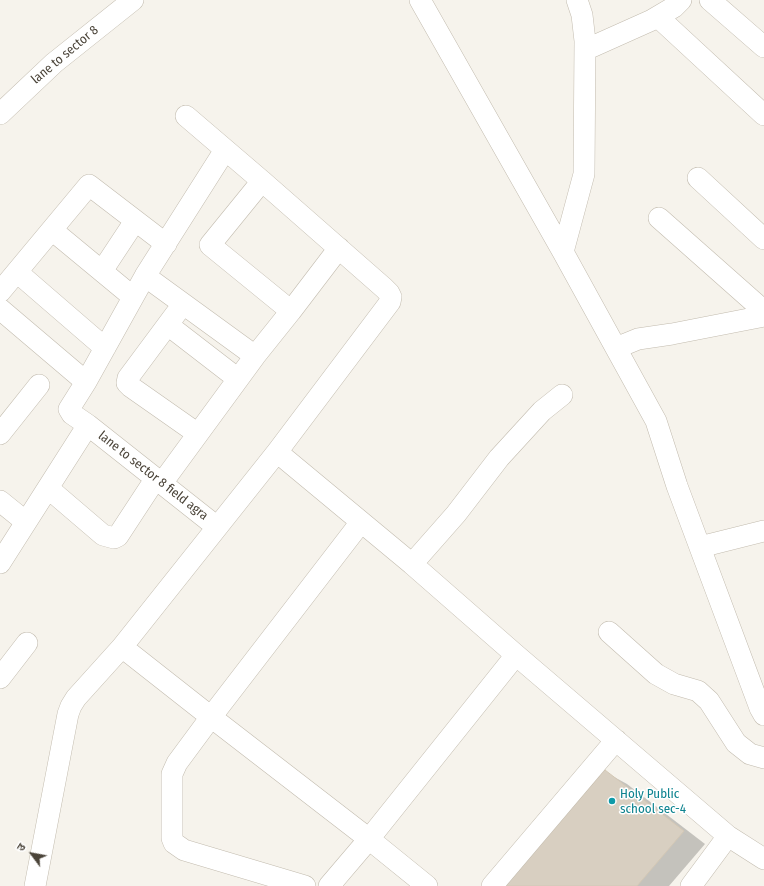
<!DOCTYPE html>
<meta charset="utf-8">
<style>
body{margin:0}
#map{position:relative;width:764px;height:886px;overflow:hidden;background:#f6f3ec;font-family:"Fira Sans Condensed","Noto Sans Devanagari",sans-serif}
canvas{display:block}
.north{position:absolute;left:12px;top:834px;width:40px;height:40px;-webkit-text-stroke:3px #fff;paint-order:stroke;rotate:302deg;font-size:11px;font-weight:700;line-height:16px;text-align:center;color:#4b4439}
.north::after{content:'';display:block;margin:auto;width:14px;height:18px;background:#4b4439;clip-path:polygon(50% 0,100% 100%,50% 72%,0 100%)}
</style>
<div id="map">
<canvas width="764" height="886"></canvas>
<div class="north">उ</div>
</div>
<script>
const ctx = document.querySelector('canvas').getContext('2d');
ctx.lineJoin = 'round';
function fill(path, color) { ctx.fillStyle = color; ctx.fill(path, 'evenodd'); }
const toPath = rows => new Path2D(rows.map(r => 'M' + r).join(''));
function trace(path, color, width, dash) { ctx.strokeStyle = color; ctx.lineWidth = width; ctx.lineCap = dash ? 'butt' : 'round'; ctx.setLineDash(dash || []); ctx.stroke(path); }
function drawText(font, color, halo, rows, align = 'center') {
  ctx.font = font + ' "Fira Sans Condensed",sans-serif'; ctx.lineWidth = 3; ctx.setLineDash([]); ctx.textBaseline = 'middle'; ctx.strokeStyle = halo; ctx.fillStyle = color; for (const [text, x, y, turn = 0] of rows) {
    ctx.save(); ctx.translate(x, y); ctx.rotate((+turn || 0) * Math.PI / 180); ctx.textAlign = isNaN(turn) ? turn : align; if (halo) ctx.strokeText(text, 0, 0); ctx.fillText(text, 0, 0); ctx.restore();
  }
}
fill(toPath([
 [605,772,627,784,705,844,669,886,506,886]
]), '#0003');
const building = toPath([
 [605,770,684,831,637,886,505,886,605,770]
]);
fill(building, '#d8cfc1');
trace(building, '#d3c7b4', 1);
const minor = toPath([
 [420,0,563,252,656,421,677,486,760,708,764,715],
 [710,0,764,47],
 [658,17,764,115],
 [585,50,652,20,674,7,681,0],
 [0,114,54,63,133,0],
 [186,116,262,181,384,288,389,293,391,297,390,302,277,452],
 [698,178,764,239],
 [262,181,210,245,291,311],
 [659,218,764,311],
 [52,230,133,297],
 [563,252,584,174,585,41,582,15,577,0],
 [102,271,135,221],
 [17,272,105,348],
 [145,276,255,356,162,483],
 [0,292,89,185,166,244],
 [183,304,128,378,127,383,131,387,198,434],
 [0,309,86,382],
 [168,325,238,379],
 [616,348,638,339,672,334,764,316],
 [255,356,291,311,339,248],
 [0,434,39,385],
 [48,488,103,535,114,538,118,536,156,478],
 [0,501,26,522],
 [217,527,88,425,72,414,69,409,86,382,145,276,225,150],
 [700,547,764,531],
 [0,563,88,425],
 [412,564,516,655,728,836,764,859],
 [609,632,656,674,674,684,698,691,709,701,736,743,750,754,764,758],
 [122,647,211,717,361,522],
 [0,678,27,643],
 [35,886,68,714,71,706,76,698,122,647,277,452,412,564,456,514,499,458,542,411,562,395],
 [305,886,184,850,174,843,172,838,172,774,177,763,211,717,369,839,329,886],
 [427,886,369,839,516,655],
 [492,886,616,740],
 [691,886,728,836]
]);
trace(minor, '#c2bbae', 22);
trace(minor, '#fff', 21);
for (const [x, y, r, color] of [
 [612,801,4,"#0f9aa8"]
]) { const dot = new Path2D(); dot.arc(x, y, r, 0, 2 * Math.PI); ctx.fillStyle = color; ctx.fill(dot); trace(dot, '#fff', 1.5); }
drawText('13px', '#4b4439', '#fff', [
 ["lane to sector 8",65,55,-40],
 ["lane to sector 8 field agra",153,476,38]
]);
drawText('13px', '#0d838f', '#fff', [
 ["Holy Public",620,794],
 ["school sec-4",620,809]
], 'left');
</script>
